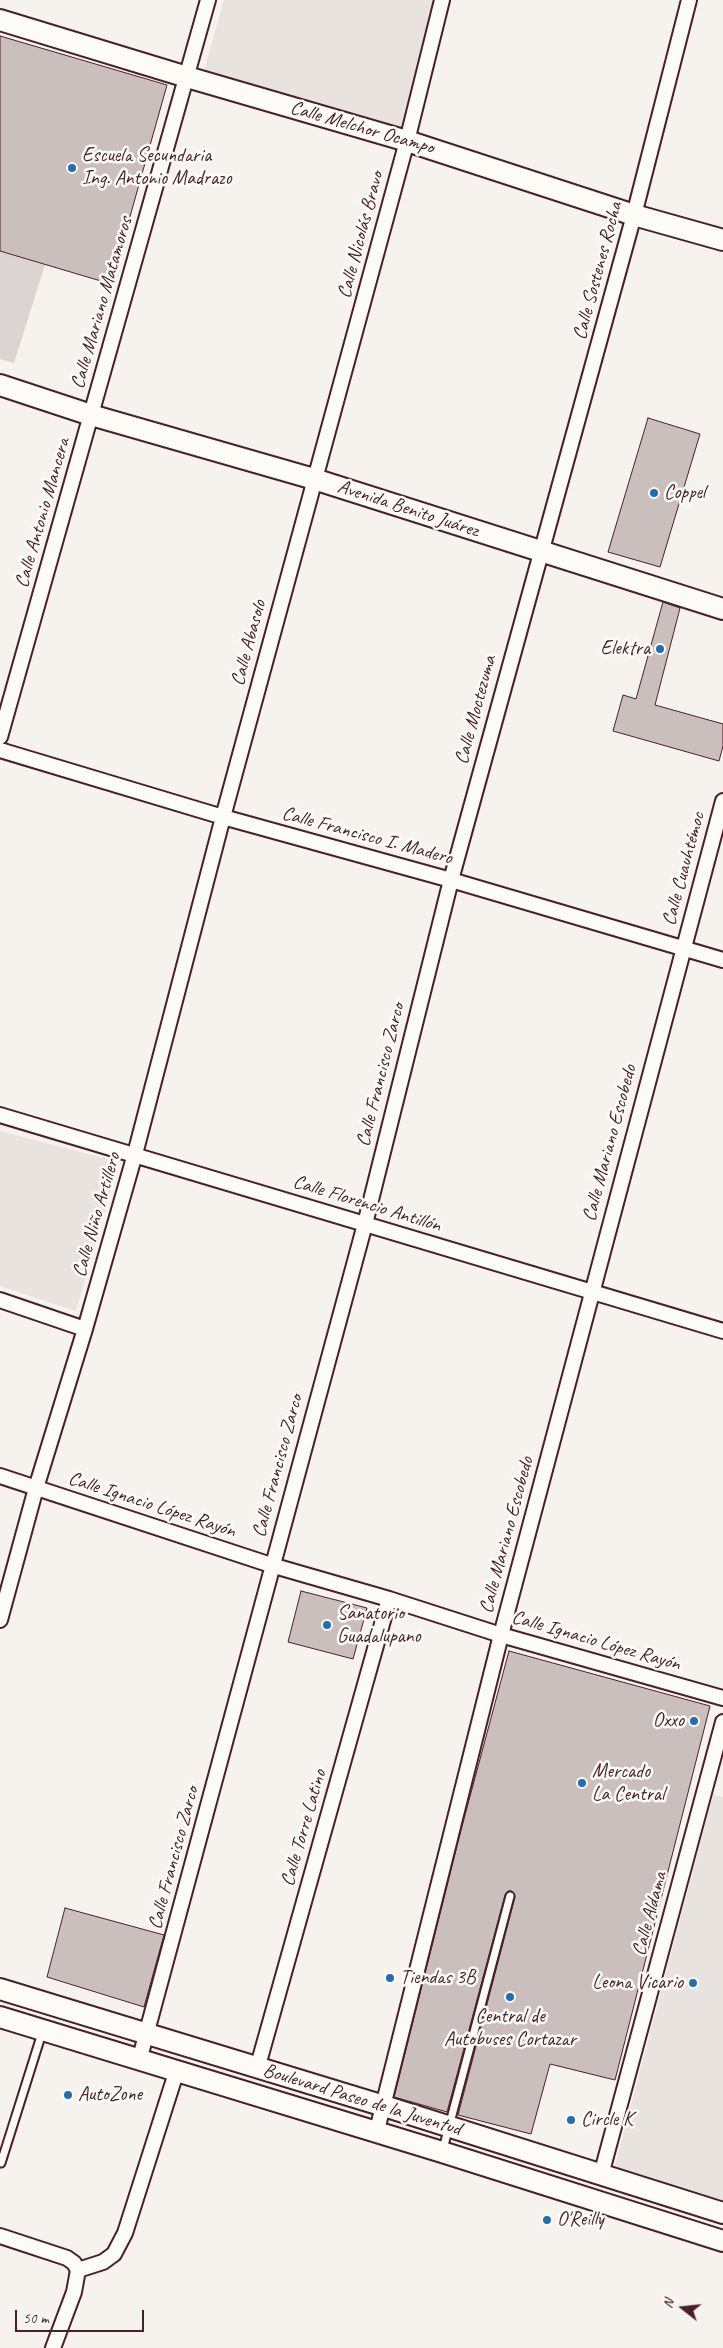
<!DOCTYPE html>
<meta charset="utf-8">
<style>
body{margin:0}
#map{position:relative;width:723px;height:2348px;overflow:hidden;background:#f6f3ef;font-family:Caveat,sans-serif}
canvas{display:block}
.north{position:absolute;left:658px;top:2283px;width:50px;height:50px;-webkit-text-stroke:4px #fdfcf7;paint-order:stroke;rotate:286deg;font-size:14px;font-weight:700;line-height:20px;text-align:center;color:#4a1f2b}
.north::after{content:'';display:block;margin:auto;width:18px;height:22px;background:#4a1f2b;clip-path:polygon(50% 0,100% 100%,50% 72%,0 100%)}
.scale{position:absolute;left:15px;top:2310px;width:129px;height:22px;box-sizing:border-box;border:2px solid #4a1f2b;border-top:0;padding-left:6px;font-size:15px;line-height:18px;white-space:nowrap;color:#4a1f2b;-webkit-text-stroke:4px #fdfcf7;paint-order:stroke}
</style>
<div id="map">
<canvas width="723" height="2348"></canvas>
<div class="north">N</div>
<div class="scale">50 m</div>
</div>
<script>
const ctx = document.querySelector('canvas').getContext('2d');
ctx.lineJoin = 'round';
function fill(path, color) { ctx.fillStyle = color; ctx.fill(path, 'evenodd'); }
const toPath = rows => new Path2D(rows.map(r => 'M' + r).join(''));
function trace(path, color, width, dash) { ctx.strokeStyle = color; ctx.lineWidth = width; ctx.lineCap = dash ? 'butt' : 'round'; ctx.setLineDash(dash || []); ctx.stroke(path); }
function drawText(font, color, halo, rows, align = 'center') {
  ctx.font = font + ' Caveat,sans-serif'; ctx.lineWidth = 5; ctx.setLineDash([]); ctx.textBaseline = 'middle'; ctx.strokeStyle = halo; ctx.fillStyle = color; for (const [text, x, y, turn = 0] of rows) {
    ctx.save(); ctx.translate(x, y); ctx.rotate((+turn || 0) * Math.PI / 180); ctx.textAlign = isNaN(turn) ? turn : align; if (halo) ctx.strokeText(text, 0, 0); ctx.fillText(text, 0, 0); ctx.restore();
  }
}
fill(toPath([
 [224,0,435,0,403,131,203,74],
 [0,1131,119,1162,76,1311,0,1286],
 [713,1795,723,1797,723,2200,614,2169]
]), '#e9e3e0');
fill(toPath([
 [0,251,45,265,14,363,0,359]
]), '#dcd4d2');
const building = toPath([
 [0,36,167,85,111,284,0,251,0,36],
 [648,418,700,434,660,567,608,552,648,418],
 [663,602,680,608,655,705,723,724,723,746,719,761,613,731,623,695,636,699,663,602],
 [301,1591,367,1608,353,1659,288,1642,301,1591],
 [509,1651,710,1706,615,2080,550,2064,531,2134,458,2115,515,1897,512,1891,508,1891,505,1895,447,2112,394,2097,461,1830,509,1651],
 [65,1908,164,1935,144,2007,47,1977,65,1908]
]);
fill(building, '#cbbfbe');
trace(building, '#4a1f2b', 1);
const lane = toPath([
 [443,2149,510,1896],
 [1,2163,42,2033]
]);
const street = toPath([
 [0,737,208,0],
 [0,750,223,817,451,880,723,960],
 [0,1115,723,1331],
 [0,1300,85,1329],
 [0,1476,271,1565,389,1599,501,1635,723,1698],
 [0,1620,36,1488,85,1329,135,1154,223,817,407,141,442,0],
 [139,2061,365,1224,451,880,634,215,689,0],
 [257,2069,389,1599],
 [376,2134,501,1635,723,801],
 [601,2175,723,1722],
 [0,2236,67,2258,74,2263,78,2270,74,2292,53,2348],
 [78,2270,103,2262,114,2254,125,2233,176,2073]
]);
const secondary = toPath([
 [0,20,187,77,407,141,634,215,723,240],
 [0,385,91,415,314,479,723,609],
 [0,1989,384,2106,723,2213],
 [0,2017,442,2152,723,2241]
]);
trace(lane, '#4a1f2b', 11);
trace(street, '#4a1f2b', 18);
trace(secondary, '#4a1f2b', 24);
trace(lane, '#fdfcf7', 7);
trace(street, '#fdfcf7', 14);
trace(secondary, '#fdfcf7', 20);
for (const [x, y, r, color] of [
 [72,168,5,"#1f6fb2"],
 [654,493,5,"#1f6fb2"],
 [660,649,5,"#1f6fb2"],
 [327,1625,5,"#1f6fb2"],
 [694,1721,5,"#1f6fb2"],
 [582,1783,5,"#1f6fb2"],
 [390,1978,5,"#1f6fb2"],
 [693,1983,5,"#1f6fb2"],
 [510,1997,5,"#1f6fb2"],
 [68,2095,5,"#1f6fb2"],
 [571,2120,5,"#1f6fb2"],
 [547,2220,5,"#1f6fb2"]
]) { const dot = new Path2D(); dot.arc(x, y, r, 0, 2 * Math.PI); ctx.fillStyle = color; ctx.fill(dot); trace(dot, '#fdfcf7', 2); }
drawText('20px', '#4a1f2b', '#fdfcf7', [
 ["Calle Melchor Ocampo",362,128,16],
 ["Calle Nicolás Bravo",361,235,-75],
 ["Calle Sostenes Rocha",598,271,-75],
 ["Calle Mariano Matamoros",102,303,-74],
 ["Avenida Benito Juárez",408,509,18],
 ["Calle Antonio Mancera",43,513,-74],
 ["Calle Abasolo",249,643,-75],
 ["Calle Moctezuma",476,710,-75],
 ["Calle Francisco I. Madero",367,836,15],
 ["Calle Cuauhtémoc",684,869,-75],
 ["Calle Francisco Zarco",381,1075,-76],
 ["Calle Mariano Escobedo",610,1143,-75],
 ["Calle Florencio Antillón",367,1204,17],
 ["Calle Niño Artillero",97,1215,-74],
 ["Calle Francisco Zarco",278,1466,-75],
 ["Calle Ignacio López Rayón",152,1505,18],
 ["Calle Mariano Escobedo",507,1535,-75],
 ["Calle Ignacio López Rayón",596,1641,16],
 ["Calle Torre Latino",304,1828,-74],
 ["Calle Francisco Zarco",174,1858,-75],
 ["Calle Aldama",650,1914,-75],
 ["Boulevard Paseo de la Juventud",362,2100,17]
]);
drawText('20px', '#4a1f2b', '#fdfcf7', [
 ["Escuela Secundaria",82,156],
 ["Ing. Antonio Madrazo",82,179],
 ["Coppel",664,493],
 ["Elektra",650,649,"right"],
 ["Sanatorio",337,1614],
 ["Guadalupano",337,1637],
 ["Oxxo",684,1721,"right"],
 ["Mercado",592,1772],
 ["La Central",592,1795],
 ["Tiendas 3B",400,1978],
 ["Leona Vicario",683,1983,"right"],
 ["Central de",510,2017,"center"],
 ["Autobuses Cortazar",510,2040,"center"],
 ["AutoZone",78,2095],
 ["Circle K",581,2120],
 ["O'Reilly",557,2220]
], 'left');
</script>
